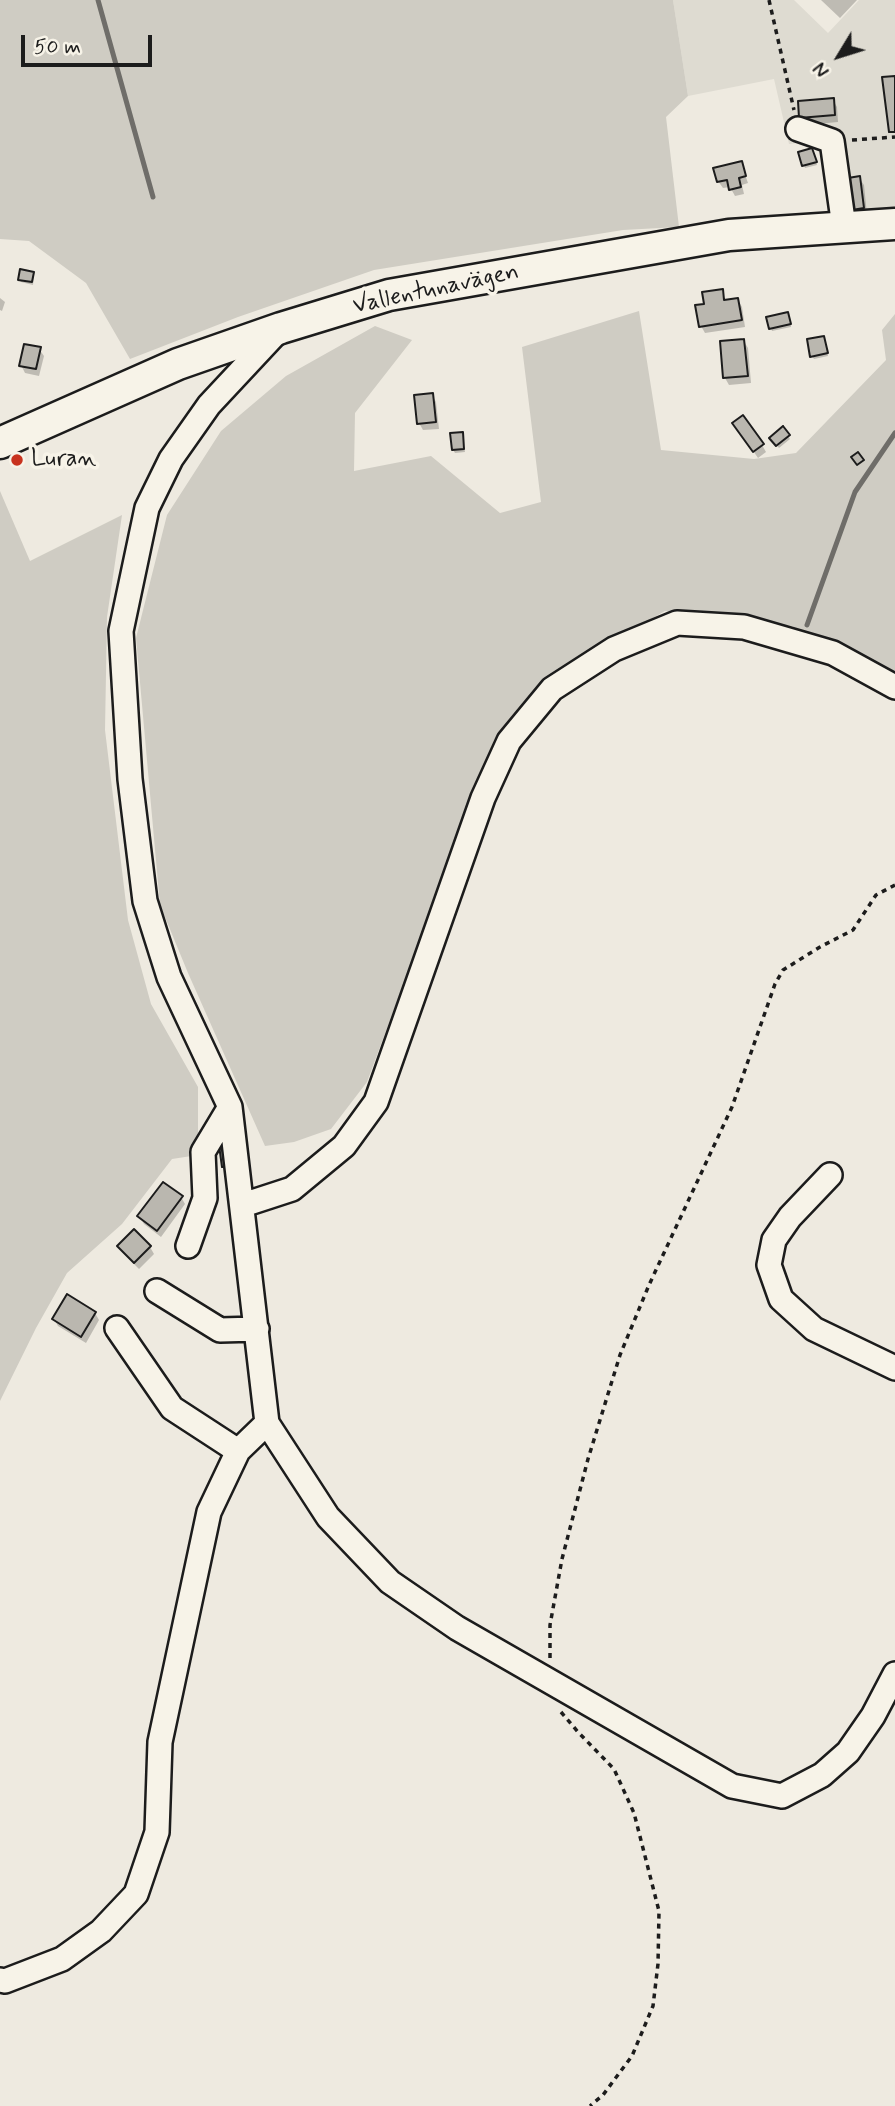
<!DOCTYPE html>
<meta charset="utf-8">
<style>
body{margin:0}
#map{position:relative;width:895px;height:2106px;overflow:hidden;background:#eeeae0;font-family:Mynerve,sans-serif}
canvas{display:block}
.north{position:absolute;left:804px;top:21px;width:70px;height:70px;-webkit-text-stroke:5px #f7f3e8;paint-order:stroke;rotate:232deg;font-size:19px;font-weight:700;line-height:28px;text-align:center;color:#1c1c1c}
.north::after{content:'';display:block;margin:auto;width:24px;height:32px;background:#1c1c1c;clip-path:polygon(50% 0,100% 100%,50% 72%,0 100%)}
.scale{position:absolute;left:21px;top:35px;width:131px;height:32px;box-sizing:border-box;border:4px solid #1c1c1c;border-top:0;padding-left:9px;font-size:21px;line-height:24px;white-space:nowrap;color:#1c1c1c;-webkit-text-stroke:5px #f7f3e8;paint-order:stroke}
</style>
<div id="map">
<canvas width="895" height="2106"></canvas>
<div class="north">N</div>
<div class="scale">50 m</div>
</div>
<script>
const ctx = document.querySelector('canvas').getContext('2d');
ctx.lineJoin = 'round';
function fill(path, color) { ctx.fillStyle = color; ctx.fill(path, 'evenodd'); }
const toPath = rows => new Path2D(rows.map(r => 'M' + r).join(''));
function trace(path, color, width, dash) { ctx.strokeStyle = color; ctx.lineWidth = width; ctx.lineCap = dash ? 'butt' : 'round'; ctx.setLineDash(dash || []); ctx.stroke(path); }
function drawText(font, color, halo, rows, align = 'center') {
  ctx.font = font + ' Mynerve,sans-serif'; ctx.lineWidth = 7; ctx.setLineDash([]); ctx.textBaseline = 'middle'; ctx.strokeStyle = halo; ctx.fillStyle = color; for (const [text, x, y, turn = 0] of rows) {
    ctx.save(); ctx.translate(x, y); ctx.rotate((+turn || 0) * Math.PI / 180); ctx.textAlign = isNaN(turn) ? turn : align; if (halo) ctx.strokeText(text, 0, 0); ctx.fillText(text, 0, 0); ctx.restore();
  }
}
fill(toPath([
 [673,0,794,0,828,33,859,0,895,0,895,214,838,217,820,141,789,144,774,79,688,96]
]), '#dedbd1');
fill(toPath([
 [0,0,673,0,688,96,666,117,679,227,623,230,374,270,238,317,130,359,86,283,29,241,0,239],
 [639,311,661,450,754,459,796,453,886,360,882,330,895,314,895,674,792,626,665,611,548,678,494,740,367,1082,331,1129,294,1142,265,1146,188,973,160,905,136,638,167,515,221,431,286,376,375,326,412,340,355,413,354,471,431,456,500,513,541,502,522,347],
 [0,491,30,561,122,515,107,617,105,730,128,920,151,1004,198,1087,198,1155,172,1159,122,1224,67,1273,36,1328,0,1401]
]), '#cfccc3');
fill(toPath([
 [821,0,857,0,840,18],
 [833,100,837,107,838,122,805,125,801,118],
 [813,153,817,165,805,168,804,165],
 [741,163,748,183,742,185,744,194,735,196,730,187,723,188,718,181],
 [859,178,864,185,867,215,857,217,853,209],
 [33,273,34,276,33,285,21,282,19,279],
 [722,291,726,301,738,300,742,307,745,327,705,333,701,326],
 [0,298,5,302,2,311,0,310],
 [789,317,791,327,772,331,771,328],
 [823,338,828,356,814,359,812,356],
 [743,340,748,348,751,383,729,385,725,378],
 [39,349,44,356,39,376,25,373,21,365],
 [432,395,436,402,439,429,423,430,419,423],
 [739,430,762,445,766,452,758,458],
 [462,434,465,452,455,453,453,450],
 [788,436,790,439,779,448,773,441],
 [181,1197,185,1204,161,1237,144,1224,139,1216],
 [119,1246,150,1247,154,1254,139,1269,123,1253],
 [95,1313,99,1320,86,1343,58,1326,54,1319]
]), '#0003');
trace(toPath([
 [98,0,153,197],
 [807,625,855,492,895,433]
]), '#6f6d69', 5);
const building = toPath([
 [895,76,895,132,889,132,882,77,895,76],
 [834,98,835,115,799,118,798,101,834,98],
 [812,148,817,162,802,166,798,152,812,148],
 [742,161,746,176,739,178,741,187,729,190,727,180,717,182,713,168,742,161],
 [860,176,864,208,852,210,848,178,860,176],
 [20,269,34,272,32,282,18,280,20,269],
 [723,289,724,300,738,298,742,320,699,327,695,305,704,304,702,292,723,289],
 [788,312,791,324,769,329,766,317,788,312],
 [824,336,828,353,810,357,807,339,824,336],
 [744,339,748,376,723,378,720,341,744,339],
 [24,344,41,347,36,369,19,366,24,344],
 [433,393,436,422,417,424,414,395,433,393],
 [743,415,764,444,753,452,732,423,743,415],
 [783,426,790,435,776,446,769,438,783,426],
 [463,432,464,449,452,450,450,433,463,432],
 [858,452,864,460,857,465,851,457,858,452],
 [225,1144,228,1167,222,1167,219,1145,225,1144],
 [163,1182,183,1196,157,1231,137,1216,163,1182],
 [134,1229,151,1246,134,1263,117,1246,134,1229],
 [67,1294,96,1312,81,1337,52,1319,67,1294]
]);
fill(building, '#bab7af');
trace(building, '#1c1c1c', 2);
const minor = toPath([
 [798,129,832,141,844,227],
 [279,330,209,405,171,459,147,508,121,631,130,779,145,901,169,977,230,1107,267,1423,328,1517,390,1582,457,1628,732,1786,782,1796,822,1775,848,1752,873,1716,895,1674],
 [830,1175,790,1217,774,1240,769,1265,781,1299,814,1329,895,1368],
 [243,1205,292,1189,344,1146,376,1102,483,798,509,741,552,689,614,649,677,623,744,627,833,653,895,687],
 [188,1246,205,1198,203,1152,230,1107],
 [157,1291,220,1330,257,1329],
 [117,1328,172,1408,238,1451],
 [0,1980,5,1981,62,1959,101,1931,136,1894,157,1832,160,1742,209,1512,238,1451,267,1423]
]);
const major = toPath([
 [0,443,178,364,281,328,389,295,729,235,895,224]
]);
trace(minor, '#1c1c1c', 28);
trace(major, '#1c1c1c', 35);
trace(toPath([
 [769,0,794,110],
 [852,140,895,137],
 [550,1658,550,1625,562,1559,588,1459,620,1355,649,1285,732,1107,775,984,783,970,820,947,853,930,876,895,895,885],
 [561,1712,578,1732,614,1769,634,1813,659,1911,658,1964,653,2006,632,2056,603,2095,590,2106]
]), '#1c1c1c', 3.5, [5, 5]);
trace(minor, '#f7f3e8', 23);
trace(major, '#f7f3e8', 30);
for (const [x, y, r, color] of [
 [17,460,7,"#c8321e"]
]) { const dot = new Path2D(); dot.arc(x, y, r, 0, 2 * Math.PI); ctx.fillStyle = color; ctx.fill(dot); trace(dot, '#f7f3e8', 2.5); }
drawText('24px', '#1c1c1c', '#f7f3e8', [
 ["Vallentunavägen",436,290,-12]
]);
drawText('24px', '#1c1c1c', '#f7f3e8', [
 ["Luran",31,460]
], 'left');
</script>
